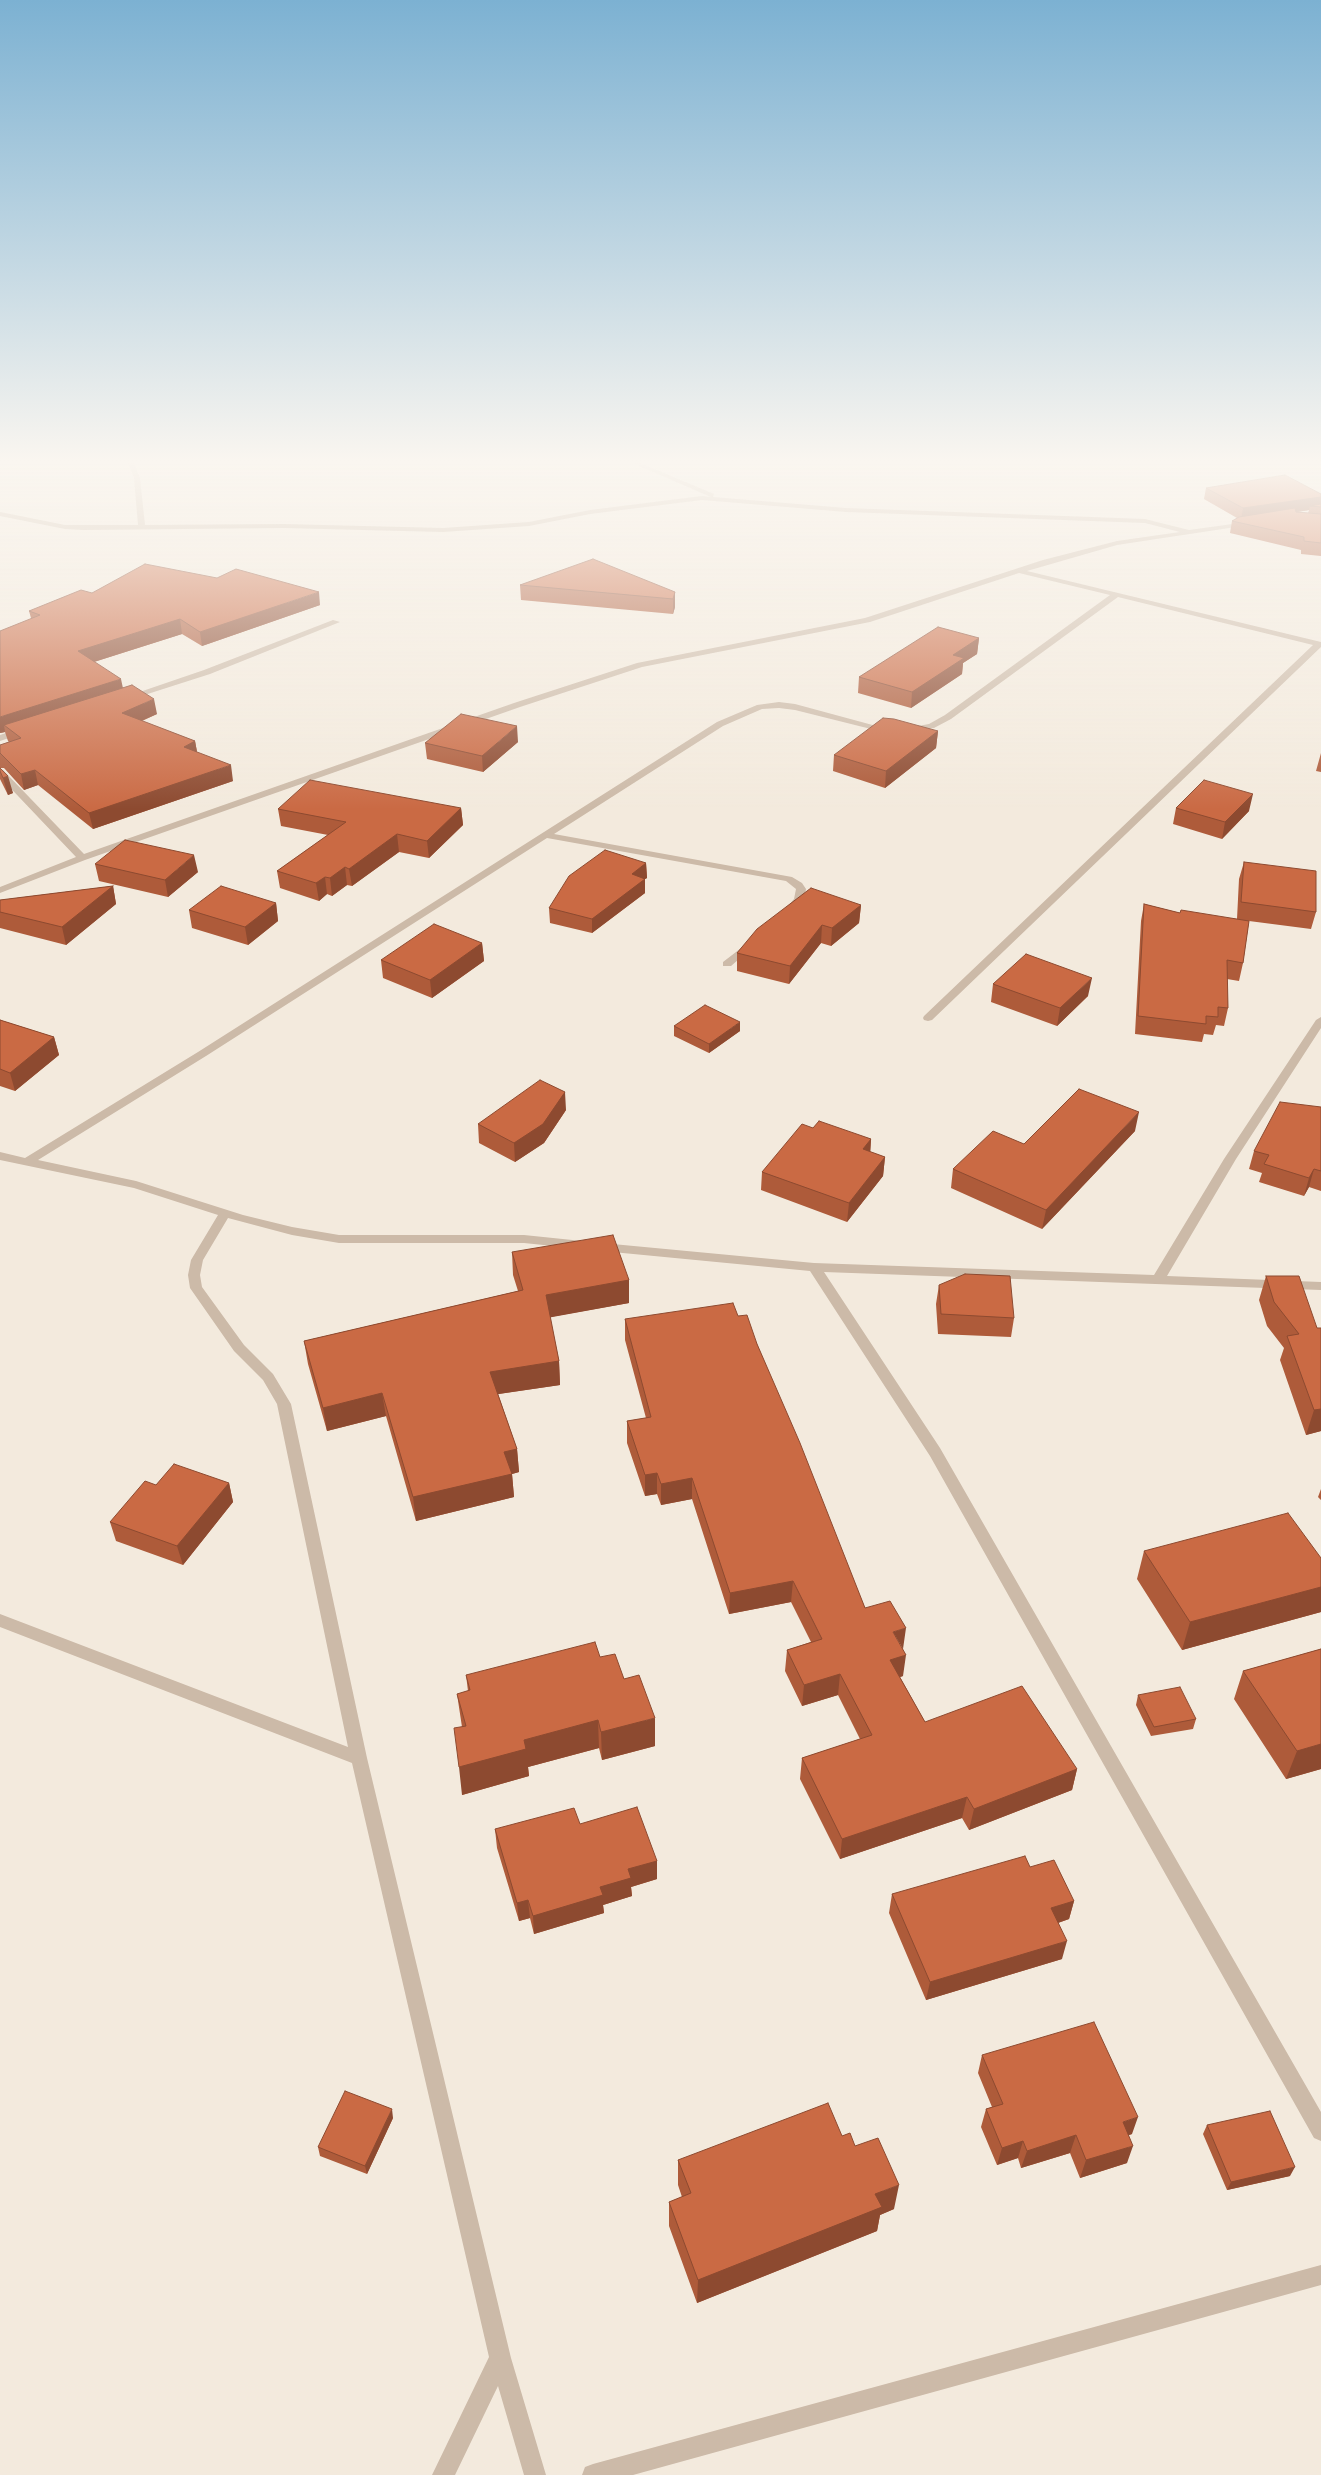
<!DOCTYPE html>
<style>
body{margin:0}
canvas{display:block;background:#f3eadd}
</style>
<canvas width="1321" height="2475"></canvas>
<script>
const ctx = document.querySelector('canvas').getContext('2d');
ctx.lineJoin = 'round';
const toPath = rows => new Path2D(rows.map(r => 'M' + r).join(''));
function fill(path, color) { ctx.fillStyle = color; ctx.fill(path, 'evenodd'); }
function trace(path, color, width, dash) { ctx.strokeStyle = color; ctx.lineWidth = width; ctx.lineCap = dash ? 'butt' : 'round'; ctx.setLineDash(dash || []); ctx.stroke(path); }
fill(toPath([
 [128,463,134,463,140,478,145,525,284,524,443,528,529,522,590,510,702,496,711,497,632,463,640,463,714,494,713,497,846,508,1145,519,1189,530,1247,522,1250,524,1249,525,1117,545,1027,571,1321,642,1321,647,932,1020,928,1021,924,1020,923,1018,924,1016,1313,645,1118,597,951,719,934,728,907,732,907,728,929,724,945,715,1110,595,1019,573,870,622,642,667,520,707,85,860,0,893,0,887,76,857,0,777,0,769,3,770,84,854,514,703,637,663,865,618,1043,560,1117,541,1180,532,1145,523,846,512,702,500,590,514,529,526,443,532,284,528,84,530,65,529,0,516,0,512,65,525,138,525,134,478,128,463],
 [333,620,340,622,210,674,132,699,125,697,204,670,333,620],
 [779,702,795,704,891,730,887,733,795,710,779,708,762,709,723,726,554,834,792,877,802,883,806,889,804,899,795,911,791,912,786,909,794,899,796,889,786,881,547,838,206,1056,38,1160,136,1181,243,1215,292,1227,339,1235,524,1235,582,1241,588,1245,582,1249,524,1243,339,1243,292,1235,228,1218,203,1260,200,1275,202,1287,244,1345,273,1374,291,1404,367,1758,511,2358,546,2475,524,2475,498,2386,455,2475,432,2475,489,2357,352,1763,0,1627,0,1614,348,1747,277,1404,263,1380,234,1351,190,1288,188,1275,191,1260,218,1215,134,1188,0,1160,0,1152,25,1158,198,1052,717,722,757,705,779,702],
 [21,728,25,731,24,733,0,741,0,735,21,728],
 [749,942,753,943,753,947,731,966,723,966,723,962,749,942],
 [1321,1017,1321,1028,1236,1159,1167,1276,1321,1282,1321,1290,824,1272,940,1448,1321,2112,1321,2141,1314,2138,930,1456,810,1271,602,1251,596,1247,602,1243,814,1263,1154,1275,1224,1159,1316,1020,1321,1017],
 [1321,2265,1321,2285,633,2475,582,2475,585,2467,593,2464,1321,2265]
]), '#ccbaa8');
fill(toPath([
 [1206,488,1321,494,1321,556,1301,554,1301,550,1230,533,1232,521,1237,518,1204,499],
 [1309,510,1308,513,1298,512],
 [520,585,675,592,675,607,673,614,521,600],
 [92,593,320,605,202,646,182,634,94,662,123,688,157,714,142,721,195,741,197,752,233,781,93,829,38,785,24,790,4,768,0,768,13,793,8,795,0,779,0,745,9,742,8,741,5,732,0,733,31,618,29,611],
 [979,638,977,654,963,663,962,674,911,708,858,693,859,677],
 [938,731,936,748,885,788,833,771,834,755],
 [518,742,483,772,427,759,425,743],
 [1321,753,1321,772,1316,771],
 [461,808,463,825,429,858,399,852,352,886,347,885,332,896,327,894,319,901,280,888,277,871,328,835,281,826,278,809],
 [1176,808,1249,811,1222,839,1173,824],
 [1244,862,1316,912,1311,929,1249,921,1243,963,1239,981,1227,979,1228,1008,1224,1026,1216,1025,1213,1035,1204,1034,1202,1042,1135,1034,1141,921,1144,904,1180,913,1237,919,1239,879],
 [646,863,647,878,645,879,645,893,592,933,550,923,549,908],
 [95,864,198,872,168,897,99,881],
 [113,886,116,904,66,945,0,928,0,900],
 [276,903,278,921,248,945,192,928,189,910],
 [861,905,859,923,831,946,821,943,789,984,737,971,737,953],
 [482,943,484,961,432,998,383,978,381,960],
 [993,984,1088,996,1057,1026,991,1002],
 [0,1020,54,1037,59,1055,15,1091,0,1086],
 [674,1026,740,1031,709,1053,674,1036],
 [1321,1107,1321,1191,1309,1187,1304,1196,1259,1182,1262,1173,1249,1169,1254,1151],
 [566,1110,544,1143,515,1162,479,1143,478,1124],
 [813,1128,871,1139,870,1152,885,1157,883,1176,847,1222,761,1190,762,1172],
 [1135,1131,1042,1229,951,1188,953,1169,1024,1144],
 [512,1252,629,1280,629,1303,550,1317,559,1361,560,1385,498,1394,517,1449,519,1472,512,1474,514,1497,416,1521,386,1416,327,1431,308,1364,304,1341,518,1291,513,1275],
 [1266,1276,1317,1328,1321,1328,1321,1431,1306,1435,1280,1360,1284,1348,1267,1326,1259,1300],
 [939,1285,1014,1318,1011,1337,938,1334,936,1304],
 [738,1316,757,1344,865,1608,903,1649,903,1676,900,1677,925,1722,1077,1769,1072,1790,969,1830,962,1818,840,1859,800,1779,802,1758,860,1739,838,1695,802,1706,785,1671,787,1650,811,1642,791,1602,729,1614,692,1499,661,1505,657,1494,645,1496,627,1443,627,1421,646,1418,625,1340,625,1319],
 [229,1483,233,1502,183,1565,116,1541,110,1522],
 [1321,1489,1321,1500,1318,1497],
 [1144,1551,1321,1558,1321,1612,1182,1650,1137,1579],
 [1321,1649,1321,1769,1286,1779,1234,1699,1243,1671],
 [600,1657,624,1679,655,1746,602,1760,599,1748,528,1767,529,1776,462,1795,462,1727,457,1694,468,1691,466,1675],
 [1138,1695,1196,1719,1193,1729,1151,1736,1136,1705],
 [580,1824,657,1861,657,1879,631,1887,632,1896,603,1905,604,1913,534,1934,530,1918,519,1921,497,1848,495,1829],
 [1030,1867,1074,1901,1069,1919,1058,1923,1062,1959,926,2000,889,1913,892,1894],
 [982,2055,1132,2134,1129,2135,1127,2163,1080,2178,1070,2153,1021,2168,1018,2158,997,2165,981,2127,986,2109,992,2107,978,2073],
 [393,2118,367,2174,320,2156,318,2147],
 [1207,2125,1290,2176,1227,2190,1203,2134],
 [842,2136,855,2146,894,2209,880,2215,877,2231,697,2303,669,2226,669,2202,682,2197,678,2185,678,2160]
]), '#ae5b3a');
fill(toPath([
 [1321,497,1321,507,1310,506,1309,510,1241,520,1243,508],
 [319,592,320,605,202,646,200,632],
 [675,592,675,607,673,614,673,599],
 [180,619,182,634,81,666,78,651],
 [979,638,977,654,963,663,962,674,911,708,912,692,953,655],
 [121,679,124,693,4,725,5,732,0,733,0,717],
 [154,699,157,714,125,728,122,713],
 [517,726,518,742,483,772,482,756],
 [938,731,936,748,885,788,886,771],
 [195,741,198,757,184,747],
 [231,765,233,781,93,829,89,813],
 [35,770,38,785,24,790,21,774],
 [8,776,13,793,8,795,3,778],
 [1253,794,1249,811,1222,839,1225,822],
 [461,808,463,825,429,858,427,841],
 [397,834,399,852,352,886,349,869],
 [194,855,198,872,168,897,165,880],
 [646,863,647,878,645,879,645,893,592,933,592,919,632,874],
 [345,867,347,885,332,896,330,878],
 [325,877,327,894,319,901,316,883],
 [113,886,116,904,66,945,62,927],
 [276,903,278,921,248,945,245,927],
 [861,905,859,923,831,946,832,928],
 [822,925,821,943,789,984,790,966],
 [482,943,484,961,432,998,430,980],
 [1092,978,1088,996,1057,1026,1060,1008],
 [740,1022,740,1031,709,1053,709,1044],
 [54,1037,59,1055,15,1091,10,1073],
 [565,1092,566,1110,544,1143,515,1162,514,1143],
 [1139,1112,1135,1131,1042,1229,1046,1210],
 [871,1139,870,1158,863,1149],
 [885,1157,883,1176,847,1222,849,1203],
 [1314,1169,1309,1187,1304,1196,1309,1178],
 [629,1280,629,1303,547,1318,546,1295],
 [559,1361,560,1385,492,1395,490,1372],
 [382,1393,386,1416,327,1431,323,1408],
 [1321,1409,1321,1431,1306,1435,1314,1410],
 [517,1449,519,1472,512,1474,514,1497,416,1521,413,1497,504,1452],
 [657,1473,657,1494,645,1496,645,1475],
 [692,1478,692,1499,661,1505,661,1484],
 [229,1483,233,1502,183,1565,177,1546],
 [793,1581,791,1602,729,1614,730,1593],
 [1321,1587,1321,1612,1182,1650,1190,1622],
 [906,1628,903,1649,893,1632],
 [906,1655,903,1676,887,1681,890,1660],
 [840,1674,838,1695,802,1706,804,1685],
 [655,1718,655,1746,602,1760,601,1732],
 [598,1720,599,1748,528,1767,529,1776,462,1795,459,1767,524,1740],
 [1321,1744,1321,1769,1286,1779,1297,1751],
 [1077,1769,1072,1790,969,1830,974,1809],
 [967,1797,962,1818,840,1859,842,1839],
 [657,1861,657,1879,631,1887,632,1896,603,1905,604,1913,534,1934,533,1916,600,1887,628,1869],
 [528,1900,530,1918,519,1921,517,1903],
 [1074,1901,1069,1919,1046,1927,1051,1908],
 [1067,1941,1062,1959,926,2000,930,1982],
 [392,2109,393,2118,367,2174,365,2166],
 [1138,2117,1132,2134,1116,2139,1123,2122],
 [1076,2135,1070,2153,1021,2168,1027,2151],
 [1023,2141,1018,2158,997,2165,1002,2148],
 [1133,2146,1127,2163,1080,2178,1086,2160],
 [1295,2167,1290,2176,1227,2190,1231,2182],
 [899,2185,894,2209,880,2215,877,2231,697,2303,698,2280,875,2194]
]), '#8d4a30');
const building = toPath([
 [1285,475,1321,494,1321,497,1243,508,1206,488,1285,475],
 [1321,504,1321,507,1310,506,1321,504],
 [1295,508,1296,512,1321,514,1321,543,1304,541,1304,537,1232,521,1239,517,1295,508],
 [593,559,675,592,673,599,520,585,593,559],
 [145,564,217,578,236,569,319,592,200,632,180,619,78,651,121,679,0,717,0,631,40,615,29,611,81,590,92,593,145,564],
 [938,627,979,638,953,655,964,658,912,692,859,677,938,627],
 [132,685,154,699,122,713,195,741,184,747,231,765,89,813,35,770,21,774,0,753,0,745,21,738,4,725,132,685],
 [461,714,517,726,482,756,425,743,461,714],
 [883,718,894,719,938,731,886,771,834,755,883,718],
 [0,768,8,776,3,778,0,771,0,768],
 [310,780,461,808,427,841,397,834,349,869,345,867,330,878,325,877,316,883,277,871,346,822,278,809,310,780],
 [1204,780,1253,794,1225,822,1176,808,1204,780],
 [125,840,194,855,165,880,95,864,125,840],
 [605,850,646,863,632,874,645,879,592,919,549,908,569,876,605,850],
 [1244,862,1316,871,1316,912,1241,902,1244,862],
 [113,886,62,927,0,912,0,900,113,886],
 [221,886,276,903,245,927,189,910,221,886],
 [811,888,861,905,832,928,822,925,790,966,737,953,757,929,811,888],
 [1144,904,1180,913,1181,910,1249,921,1243,963,1227,960,1228,1008,1218,1007,1218,1017,1206,1016,1206,1024,1138,1016,1144,904],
 [434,924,482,943,430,980,381,960,434,924],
 [1026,954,1092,978,1060,1008,993,984,1026,954],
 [705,1005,740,1022,709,1044,674,1026,705,1005],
 [0,1020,54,1037,10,1073,0,1069,0,1020],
 [540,1080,565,1092,543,1124,514,1143,478,1124,540,1080],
 [1079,1089,1139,1112,1046,1210,953,1169,993,1131,1024,1144,1079,1089],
 [1280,1102,1321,1107,1321,1171,1314,1169,1309,1178,1264,1164,1269,1155,1254,1151,1280,1102],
 [819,1121,871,1139,863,1149,885,1157,849,1203,762,1172,802,1124,813,1128,819,1121],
 [613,1235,629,1280,546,1295,559,1361,490,1372,517,1449,504,1452,512,1474,413,1497,382,1393,323,1408,304,1341,523,1290,512,1252,613,1235],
 [965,1274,1010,1276,1014,1318,941,1314,939,1285,965,1274],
 [1266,1276,1299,1276,1317,1328,1321,1328,1321,1409,1314,1410,1287,1336,1299,1334,1274,1302,1266,1276],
 [733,1303,738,1316,747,1315,757,1344,800,1443,865,1608,890,1601,906,1628,893,1632,906,1655,890,1660,925,1722,1022,1686,1077,1769,974,1809,967,1797,842,1839,802,1758,872,1735,840,1674,804,1685,787,1650,822,1639,793,1581,730,1593,692,1478,661,1484,657,1473,645,1475,627,1421,651,1417,625,1319,733,1303],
 [174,1464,229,1483,177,1546,110,1522,145,1481,156,1485,174,1464],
 [1288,1513,1321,1558,1321,1587,1190,1622,1144,1551,1288,1513],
 [595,1642,600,1657,615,1654,624,1679,639,1675,655,1718,601,1732,598,1720,524,1740,526,1749,459,1767,454,1728,466,1726,457,1694,470,1690,466,1675,595,1642],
 [1321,1649,1321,1744,1297,1751,1243,1671,1321,1649],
 [1180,1687,1196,1719,1154,1727,1138,1695,1180,1687],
 [637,1807,657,1861,628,1869,631,1878,600,1887,603,1895,533,1916,528,1900,517,1903,495,1829,574,1808,580,1824,637,1807],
 [1025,1856,1030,1867,1054,1860,1074,1901,1051,1908,1067,1941,930,1982,892,1894,1025,1856],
 [1094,2022,1138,2117,1123,2122,1133,2146,1086,2160,1076,2135,1027,2151,1023,2141,1002,2148,986,2109,1003,2104,982,2055,1094,2022],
 [345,2091,392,2109,365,2166,318,2147,345,2091],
 [828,2103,842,2136,850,2133,855,2146,878,2138,899,2185,875,2194,882,2207,698,2280,669,2202,691,2193,678,2160,828,2103],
 [1270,2111,1295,2167,1231,2182,1207,2125,1270,2111]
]);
fill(building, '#ca6a44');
trace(building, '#8d4a30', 1);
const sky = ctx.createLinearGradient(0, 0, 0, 809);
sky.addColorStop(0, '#7cb1d2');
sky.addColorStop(0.57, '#faf6f0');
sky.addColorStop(1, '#faf6f000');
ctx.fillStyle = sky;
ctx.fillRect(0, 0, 1321, 809);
</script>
